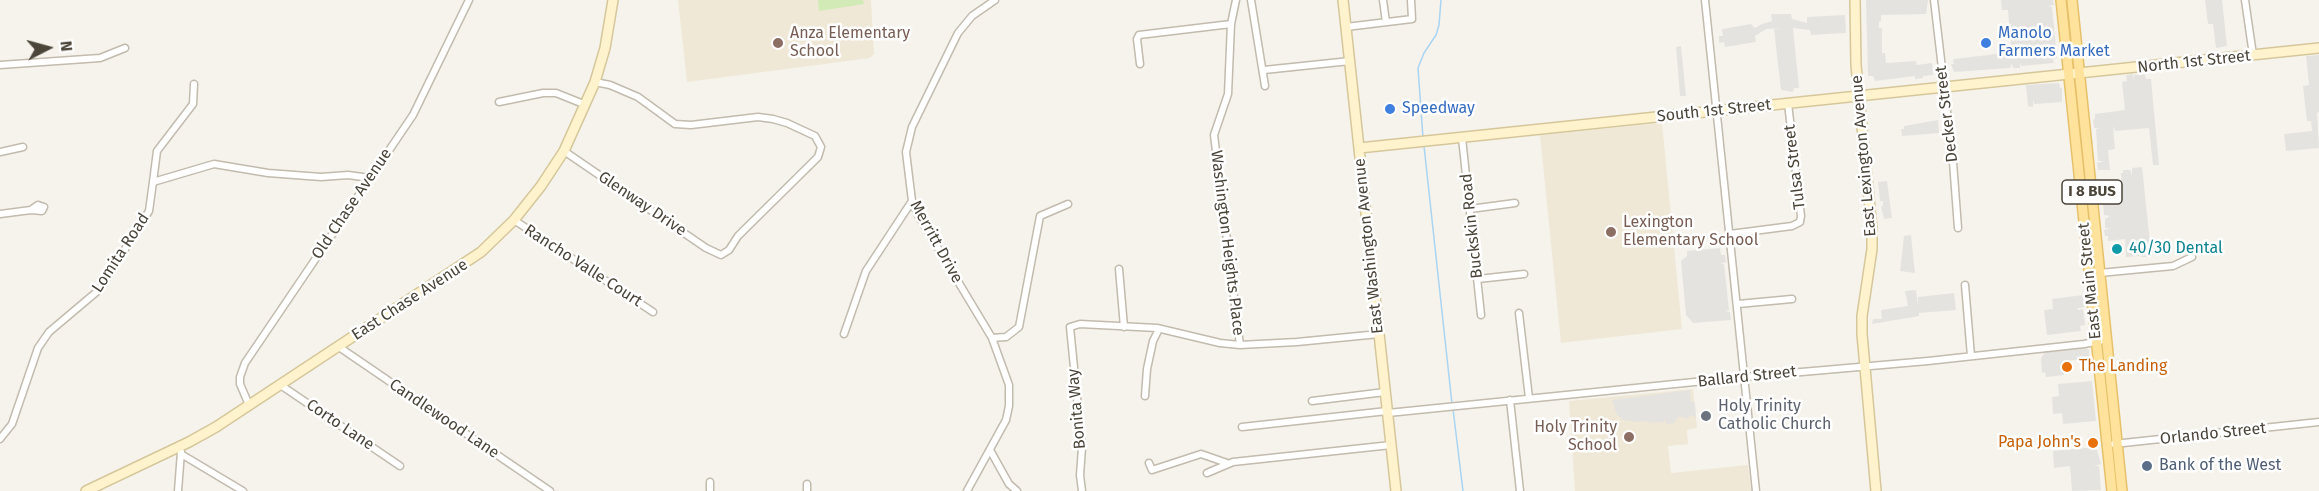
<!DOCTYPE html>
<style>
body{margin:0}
#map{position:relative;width:2319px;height:491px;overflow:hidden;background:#f6f3ec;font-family:"Fira Sans",sans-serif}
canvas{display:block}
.north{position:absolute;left:18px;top:18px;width:60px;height:60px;-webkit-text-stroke:4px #fff;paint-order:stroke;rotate:84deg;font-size:16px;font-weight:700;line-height:24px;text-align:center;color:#4b4439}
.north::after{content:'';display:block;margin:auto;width:21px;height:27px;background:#4b4439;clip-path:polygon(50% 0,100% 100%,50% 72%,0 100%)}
</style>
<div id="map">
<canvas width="2319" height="491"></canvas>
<div class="north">N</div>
</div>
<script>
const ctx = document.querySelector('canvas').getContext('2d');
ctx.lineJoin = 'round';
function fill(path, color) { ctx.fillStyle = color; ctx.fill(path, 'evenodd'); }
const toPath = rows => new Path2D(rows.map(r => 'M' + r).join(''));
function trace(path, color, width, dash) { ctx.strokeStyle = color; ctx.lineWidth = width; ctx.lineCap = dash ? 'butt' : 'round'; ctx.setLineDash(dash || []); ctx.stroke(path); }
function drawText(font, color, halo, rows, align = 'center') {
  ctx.font = font + ' "Fira Sans",sans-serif'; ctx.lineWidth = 5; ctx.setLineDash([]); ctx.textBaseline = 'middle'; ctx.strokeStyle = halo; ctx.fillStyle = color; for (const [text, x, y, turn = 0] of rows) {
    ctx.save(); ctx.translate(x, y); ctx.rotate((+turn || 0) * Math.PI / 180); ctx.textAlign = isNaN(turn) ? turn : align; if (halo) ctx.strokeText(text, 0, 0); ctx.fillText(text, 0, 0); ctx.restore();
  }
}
fill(toPath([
 [678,0,871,0,874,54,870,58,687,82],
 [1662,123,1682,329,1561,343,1540,135],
 [1693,389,1697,428,1687,430,1688,444,1668,446,1671,473,1748,465,1751,491,1575,491,1569,401]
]), '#efe8d6');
fill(toPath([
 [818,0,863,0,864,4,819,11]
]), '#d2eab5');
fill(toPath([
 [1866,0,1928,0,1926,14,1881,15,1881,21,1879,22,1879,28,1882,28,1882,53,1885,53,1886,63,1916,61,1917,65,1932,63,1933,75,1923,76,1923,78,1915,79,1915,76,1875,81,1873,76,1868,76],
 [2001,0,2053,0,2054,5,2048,6,2052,7,2057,58,2053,59,2054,63,2021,66,2020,62,2020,68,2013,68,2012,63,2010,68,1954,72,1951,64,1954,64,1953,61,1954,59,2005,53,2009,58,2009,47,2011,46,2008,10,2002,10],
 [2205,0,2222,0,2227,46,2216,48,2213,24,2208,24],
 [1771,14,1791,14,1792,19,1807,23,1807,17,1845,15,1846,33,1811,35,1810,30,1793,28,1799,88,1794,88,1793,92,1781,90,1774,29,1780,28,1766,29,1755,36,1756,42,1725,47,1724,42,1719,43,1719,36,1723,36,1722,29,1751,24,1755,28,1762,24,1772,21],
 [1681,46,1686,96,1680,96,1676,47],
 [2319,55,2319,112,2317,113,2319,148,2286,151,2284,134,2312,131,2311,121,2307,121,2303,86,2309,85,2306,56],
 [2133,74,2134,81,2134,75,2145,74,2146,79,2151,79,2159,165,2153,165,2149,128,2115,131,2113,126,2115,149,2108,150,2110,170,2098,170,2097,163,2104,161,2098,161,2096,129,2100,128,2094,128,2093,120,2095,119,2095,114,2125,110,2122,82,2127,81,2126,75],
 [2059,83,2060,88,2062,88,2062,102,2034,104,2033,99,2033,107,2028,106,2026,85],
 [1938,120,1939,133,1902,136,1901,129,1904,129,1904,126],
 [2142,167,2151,252,2147,252,2147,257,2141,257,2139,250,2139,256,2126,257,2125,239,2108,241,2108,236,2105,236,2104,230,2111,228,2105,228,2105,219,2110,216,2104,215,2103,203,2108,202,2101,201,2101,195,2104,195,2104,190,2122,188,2121,173,2123,173,2123,170,2130,170,2132,175,2132,168],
 [1887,181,1892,218,1884,219,1881,207,1883,206,1883,201,1880,201,1878,182],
 [1911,235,1915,273,1900,271,1904,236],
 [1720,248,1721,255,1725,255,1726,262,1720,264,1724,264,1729,310,1725,311,1730,312,1731,320,1693,323,1686,315,1681,261,1687,256,1687,251],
 [1916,290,1918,307,1918,297,1954,293,1956,310,1919,313,1919,316,1872,324,1873,319,1882,319,1881,310,1908,306,1905,291],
 [2083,295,2084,307,2078,308,2078,310,2083,309,2085,325,2080,326,2081,331,2047,335,2044,310,2053,309,2052,299],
 [2086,348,2089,350,2089,359,2063,361,2064,375,2046,377,2045,372,2042,373,2041,358,2045,352],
 [2092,381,2096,421,2063,424,2062,413,2053,414,2052,397,2059,396,2058,384],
 [1690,390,1691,401,1695,403,1696,417,1691,415,1687,419,1679,416,1674,423,1666,424,1665,419,1663,422,1649,423,1649,421,1638,422,1623,420,1617,415,1612,400],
 [2096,447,2101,464,2094,466,2099,466,2101,490,2072,491,2070,466,2054,468,2053,451]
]), '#e5e3e0');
trace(toPath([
 [1423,138,1418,68,1424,53,1436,35,1439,25,1441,0],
 [1424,146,1452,404],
 [1453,409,1463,491]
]), '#a9d4f2', 1.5);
const street = toPath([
 [1236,0,1231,24,1228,94,1214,135,1240,345],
 [1251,0,1265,86],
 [1383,0,1386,22],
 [1705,0,1756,491],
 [1934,0,1953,162,1958,228],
 [2245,0,2253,55],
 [1346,27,1412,19,1411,0],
 [1140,64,1137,39,1139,35,1231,24],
 [0,65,100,58,125,48],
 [1264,70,1350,61],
 [499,102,543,93,556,93,586,105],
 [1462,138,1481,315],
 [564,151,706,248,721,255,729,250,738,236,818,157,821,147,815,136,787,123,773,119,758,117,691,125,675,124,638,97,610,85,595,82],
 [0,152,23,147],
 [153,182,157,151,193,104,194,84],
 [1470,209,1515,203],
 [0,214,31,210,42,211,44,207,38,205,31,210],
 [514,220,653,312],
 [1730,234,1792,226,1800,222,1801,216,1788,103],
 [1119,269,1124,327],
 [2089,274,2173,266,2192,257],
 [1478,279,1524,274],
 [1965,285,1971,356],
 [1738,304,1792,299],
 [1519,313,1529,398],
 [844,334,866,271,912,201],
 [992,338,1006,337,1019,327,1040,216,1068,204],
 [339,347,550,491],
 [279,384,400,466],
 [1145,396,1147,369,1153,341,1159,329],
 [1510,400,1520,491],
 [1312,401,1385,392],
 [249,405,240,384,240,377,245,363,413,115,469,0],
 [1388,413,1744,377,1928,361,2084,344,2100,341],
 [1242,427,1387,411],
 [0,439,12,424,38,348,49,332,100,289,149,211,153,182,214,164,268,173,321,177,348,175,370,178],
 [2114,444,2319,422],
 [990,450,1009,484,1017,491],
 [181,454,243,491],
 [1149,463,1152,470,1201,454,1227,463],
 [1207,473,1233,462,1391,445],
 [710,482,710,491],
 [807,484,807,491],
 [178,491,181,452],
 [967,491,1006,420,1009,406,1009,385,992,338,918,215,912,201,906,152,912,127,958,33,972,16,995,0],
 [1082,491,1080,475,1082,448,1070,327,1080,324,1157,328,1220,343,1240,345,1297,342,1379,334]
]);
const secondary = toPath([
 [1343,0,1396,491],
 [1855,0,1856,65,1872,229,1872,249,1862,316,1862,334,1876,491],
 [1359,148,2319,48],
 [86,491,189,442,216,427,481,252,514,220,541,186,564,151,595,82,605,48,613,0]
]);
const primary = toPath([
 [2061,0,2112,491],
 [2072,0,2122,491]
]);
trace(street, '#c2bbae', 9);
trace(secondary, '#d6c79b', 12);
trace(primary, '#e6c16a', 12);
trace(street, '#fff', 6);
trace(secondary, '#fff3cd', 9);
trace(primary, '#ffe39c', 9);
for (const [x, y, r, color] of [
 [778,43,6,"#8d6e63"],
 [1986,43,6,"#3f7fe0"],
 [1390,109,6,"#3f7fe0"],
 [1611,232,6,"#8d6e63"],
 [2117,249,6,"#0f9aa8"],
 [2067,367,6,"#e8710a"],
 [1706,416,6,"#6b7280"],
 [1629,437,6,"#8d6e63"],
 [2093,443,6,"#e8710a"],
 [2147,466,6,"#5c6f8a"]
]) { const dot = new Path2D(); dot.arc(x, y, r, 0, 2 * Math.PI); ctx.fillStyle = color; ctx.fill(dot); trace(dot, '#fff', 2); }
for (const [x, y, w] of [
 [2092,192,60]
]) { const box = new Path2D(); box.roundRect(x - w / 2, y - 12, w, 24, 4.5); ctx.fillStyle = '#fff'; ctx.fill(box); trace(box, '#4b4439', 1.5); }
drawText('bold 15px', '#4b4439', null, [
 ["I 8 BUS",2092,192]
]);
drawText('16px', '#785e54', '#fff', [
 ["Anza Elementary",790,34],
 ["School",790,52],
 ["Lexington",1623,223],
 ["Elementary School",1623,241],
 ["Holy Trinity",1617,428,"right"],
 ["School",1617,446,"right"]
], 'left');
drawText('16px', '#366cbe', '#fff', [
 ["Manolo",1998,34],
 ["Farmers Market",1998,52],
 ["Speedway",1402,109]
], 'left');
drawText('16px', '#4b4439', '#fff', [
 ["North 1st Street",2194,62,-6],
 ["South 1st Street",1714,111,-6],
 ["Decker Street",1947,114,-97],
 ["East Lexington Avenue",1864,156,-95],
 ["Tulsa Street",1795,167,-97],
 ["Old Chase Avenue",352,204,-56],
 ["Glenway Drive",642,204,34],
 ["Buckskin Road",1472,226,-96],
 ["Merritt Drive",936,242,61],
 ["Washington Heights Place",1227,243,83],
 ["East Washington Avenue",1369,246,-96],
 ["Lomita Road",121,253,-57],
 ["Rancho Valle Court",583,266,33],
 ["East Main Street",2090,281,-96],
 ["East Chase Avenue",410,300,-33],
 ["Ballard Street",1747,377,-6],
 ["Bonita Way",1077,409,-95],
 ["Candlewood Lane",444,419,34],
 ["Corto Lane",340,425,34],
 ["Orlando Street",2213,434,-6]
]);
drawText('16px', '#0d838f', '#fff', [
 ["40/30 Dental",2129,249]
], 'left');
drawText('16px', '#c56008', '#fff', [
 ["The Landing",2079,367],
 ["Papa John's",2081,443,"right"]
], 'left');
drawText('16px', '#5b616d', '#fff', [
 ["Holy Trinity",1718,407],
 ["Catholic Church",1718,425]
], 'left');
drawText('16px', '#4e5e75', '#fff', [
 ["Bank of the West",2159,466]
], 'left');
</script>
